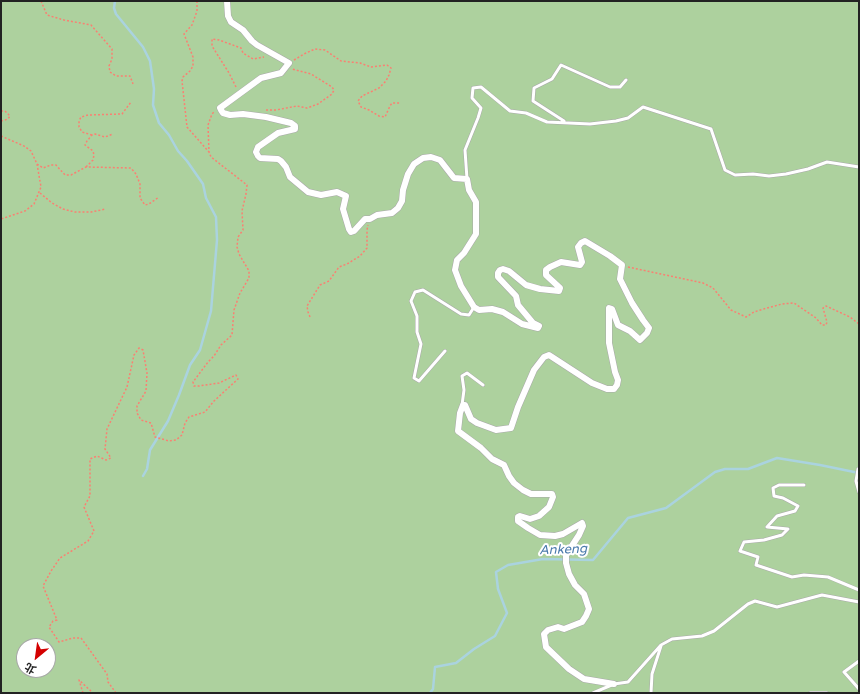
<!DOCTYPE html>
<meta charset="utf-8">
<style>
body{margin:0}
#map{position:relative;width:860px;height:694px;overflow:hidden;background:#f2efe9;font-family:"Varela Round","Noto Sans TC",sans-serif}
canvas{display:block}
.frame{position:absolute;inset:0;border:2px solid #222;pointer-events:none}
.north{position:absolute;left:16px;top:638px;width:40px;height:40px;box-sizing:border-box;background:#fff;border:1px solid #a7a7a7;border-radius:50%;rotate:209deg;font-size:11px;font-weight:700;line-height:16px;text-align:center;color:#222}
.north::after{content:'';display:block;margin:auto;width:14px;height:18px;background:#d40000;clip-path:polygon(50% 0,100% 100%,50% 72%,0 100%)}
</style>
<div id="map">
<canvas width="860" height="694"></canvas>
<div class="frame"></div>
<div class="north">北</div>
</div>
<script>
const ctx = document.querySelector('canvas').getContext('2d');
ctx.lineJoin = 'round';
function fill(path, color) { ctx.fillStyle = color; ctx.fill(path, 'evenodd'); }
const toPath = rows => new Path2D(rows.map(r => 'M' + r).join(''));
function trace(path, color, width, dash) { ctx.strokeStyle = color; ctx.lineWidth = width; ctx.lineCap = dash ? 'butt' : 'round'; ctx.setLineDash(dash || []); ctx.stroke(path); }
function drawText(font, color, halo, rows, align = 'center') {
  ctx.font = font + ' "Varela Round",sans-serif'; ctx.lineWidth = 4; ctx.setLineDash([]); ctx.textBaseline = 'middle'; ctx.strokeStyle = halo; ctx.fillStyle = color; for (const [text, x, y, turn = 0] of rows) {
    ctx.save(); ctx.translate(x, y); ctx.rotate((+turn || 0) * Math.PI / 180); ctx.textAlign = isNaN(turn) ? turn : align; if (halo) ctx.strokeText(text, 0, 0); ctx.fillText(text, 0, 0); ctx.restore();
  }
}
fill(toPath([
 [1,1,859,1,859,693,1,693],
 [24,646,48,646,48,670,24,670]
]), '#add19e');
trace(toPath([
 [115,1,114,8,116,14,143,47,150,61,154,89,153,105,159,123,169,135,178,151,187,161,203,184,206,198,216,217,217,240,211,311,200,350,190,365,179,395,168,421,150,450,147,469,143,476],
 [430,693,433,689,435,667,456,663,474,649,495,636,507,613,498,589,496,572,508,565,543,559,593,560,628,518,666,508,715,472,725,469,748,469,777,458,820,465,859,473]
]), '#aad3df', 2.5);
const service = toPath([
 [564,121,533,101,534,88,552,79,561,65,610,87,620,87,626,80],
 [467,179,465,150,478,118,481,108,472,98,473,88,481,87,510,111,526,113,547,122,590,124,616,121,628,118,643,107,711,129,725,170,735,175,753,174,769,176,786,174,808,169,827,162,859,167],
 [445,351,419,381,414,378,421,344,417,332,417,316,411,301,415,292,423,290,461,314,469,315,474,307],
 [462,405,464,390,462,376,467,373,483,385],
 [859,469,858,469,856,481,859,492],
 [804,485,779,485,773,488,774,496,783,498,798,506,795,511,777,516,767,527,788,529,782,535,764,540,744,542,740,551,758,557,756,565,792,577,804,575,828,577,859,590],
 [859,661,844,672,859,689],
 [593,693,614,684,628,682,661,645,672,639,702,636,714,631,748,604,755,601,777,607,822,595,859,602],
 [651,693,652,674,661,646],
 [810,693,827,693]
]);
const minor = toPath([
 [227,1,228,16,231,22,243,30,252,41,257,45,289,63,281,73,261,78,220,108,221,110,223,113,230,115,243,114,266,117,291,123,295,126,295,129,278,133,258,147,256,152,258,156,260,158,278,159,281,161,286,167,290,177,308,192,321,195,337,192,346,196,343,209,349,229,351,232,354,231,365,219,370,219,377,215,392,213,398,208,402,201,403,190,408,174,414,164,423,158,431,157,440,160,454,178,467,179,469,190,476,202,476,234,464,253,457,260,455,270,461,286,474,307,479,310,492,309,503,312,522,324,538,328,539,326,533,323,518,305,516,296,498,277,498,273,500,270,503,269,509,271,526,285,540,289,559,291,560,288,546,275,546,270,550,267,561,262,580,265,582,262,578,247,581,243,585,241,610,256,622,265,620,279,632,303,643,320,649,328,647,333,640,340,630,331,618,325,612,309,609,308,609,343,615,372,618,380,617,385,614,389,607,389,592,383,549,355,544,357,534,370,518,407,511,428,496,430,477,423,471,419,465,405,463,405,460,413,458,431,481,448,492,459,504,465,509,476,514,483,523,490,531,494,552,494,553,497,549,507,539,516,530,519,520,516,518,517,518,521,528,528,540,535,555,536,563,534,582,523,583,526,579,535,566,555,566,563,569,574,575,585,584,594,589,609,586,616,582,622,564,629,558,627,548,630,544,634,546,647,569,669,584,679,614,684]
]);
trace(service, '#a9a9a9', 4);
trace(minor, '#a9a9a9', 7);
trace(toPath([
 [41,1,47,15,64,20,91,25,112,49,112,59,109,66,110,72,116,76,130,76,133,84],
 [197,1,197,11,192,25,184,34,193,57,193,66,190,71,183,77,182,81,187,127,209,152],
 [294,60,306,53,315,49,325,50,341,61,360,63,371,67,387,65,391,68,389,75,386,81,379,88,362,96,358,101,361,107,369,110,379,116,385,117,390,106,392,103,400,103],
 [236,87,229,73,212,46,212,39,219,40,241,48,243,53,253,59,264,57],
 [266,110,276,110,297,106,307,108,318,104,332,94,334,90,332,87,311,74,292,69],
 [1,111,5,111,10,116,8,119,1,121],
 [92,135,82,132,79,127,79,121,81,117,88,115,122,114,131,102],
 [1,136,24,146,31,151,37,164,41,187,34,204,25,211,1,219],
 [37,164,43,168,51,165,56,165,65,175,71,175,86,167,131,168,136,174,140,184,140,198,145,205,149,204,159,197],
 [86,167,93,160,94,155,93,151,85,145,87,141,92,135,95,134,105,137,113,134],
 [40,193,52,203,63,209,75,212,91,212,106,209],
 [628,267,703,283,713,288,731,310,746,317,754,312,767,308,782,304,794,303,816,318,822,325,826,325,827,322,823,308,826,306,850,317,859,324],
 [310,317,308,312,307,306,320,285,329,281,339,267,347,264,360,256,367,248,367,230,368,225],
 [83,693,79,680,93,693],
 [116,693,108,682,107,674,81,638,73,638,59,642,49,627,53,621,57,620,43,586,51,571,60,558,88,541,94,531,84,507,90,496,90,459,97,456,106,460,111,458,105,449,107,429,127,387,134,355,139,348,143,350,147,373,146,391,137,406,137,413,141,420,151,423,155,437,169,441,176,440,182,435,185,423,189,417,205,412,214,401,238,379,236,375,219,383,199,386,194,386,193,382,208,362,214,356,221,345,232,335,234,310,240,293,249,278,249,271,239,254,237,247,238,237,243,230,242,211,246,194,247,185,211,157,209,152,208,125,212,114,215,111]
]), '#fa8072', 1.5, [2, 2]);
trace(service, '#fff', 3);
trace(minor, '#fff', 6);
drawText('italic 13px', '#4a7aab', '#fff', [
 ["Ankeng",563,550,-2]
]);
</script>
